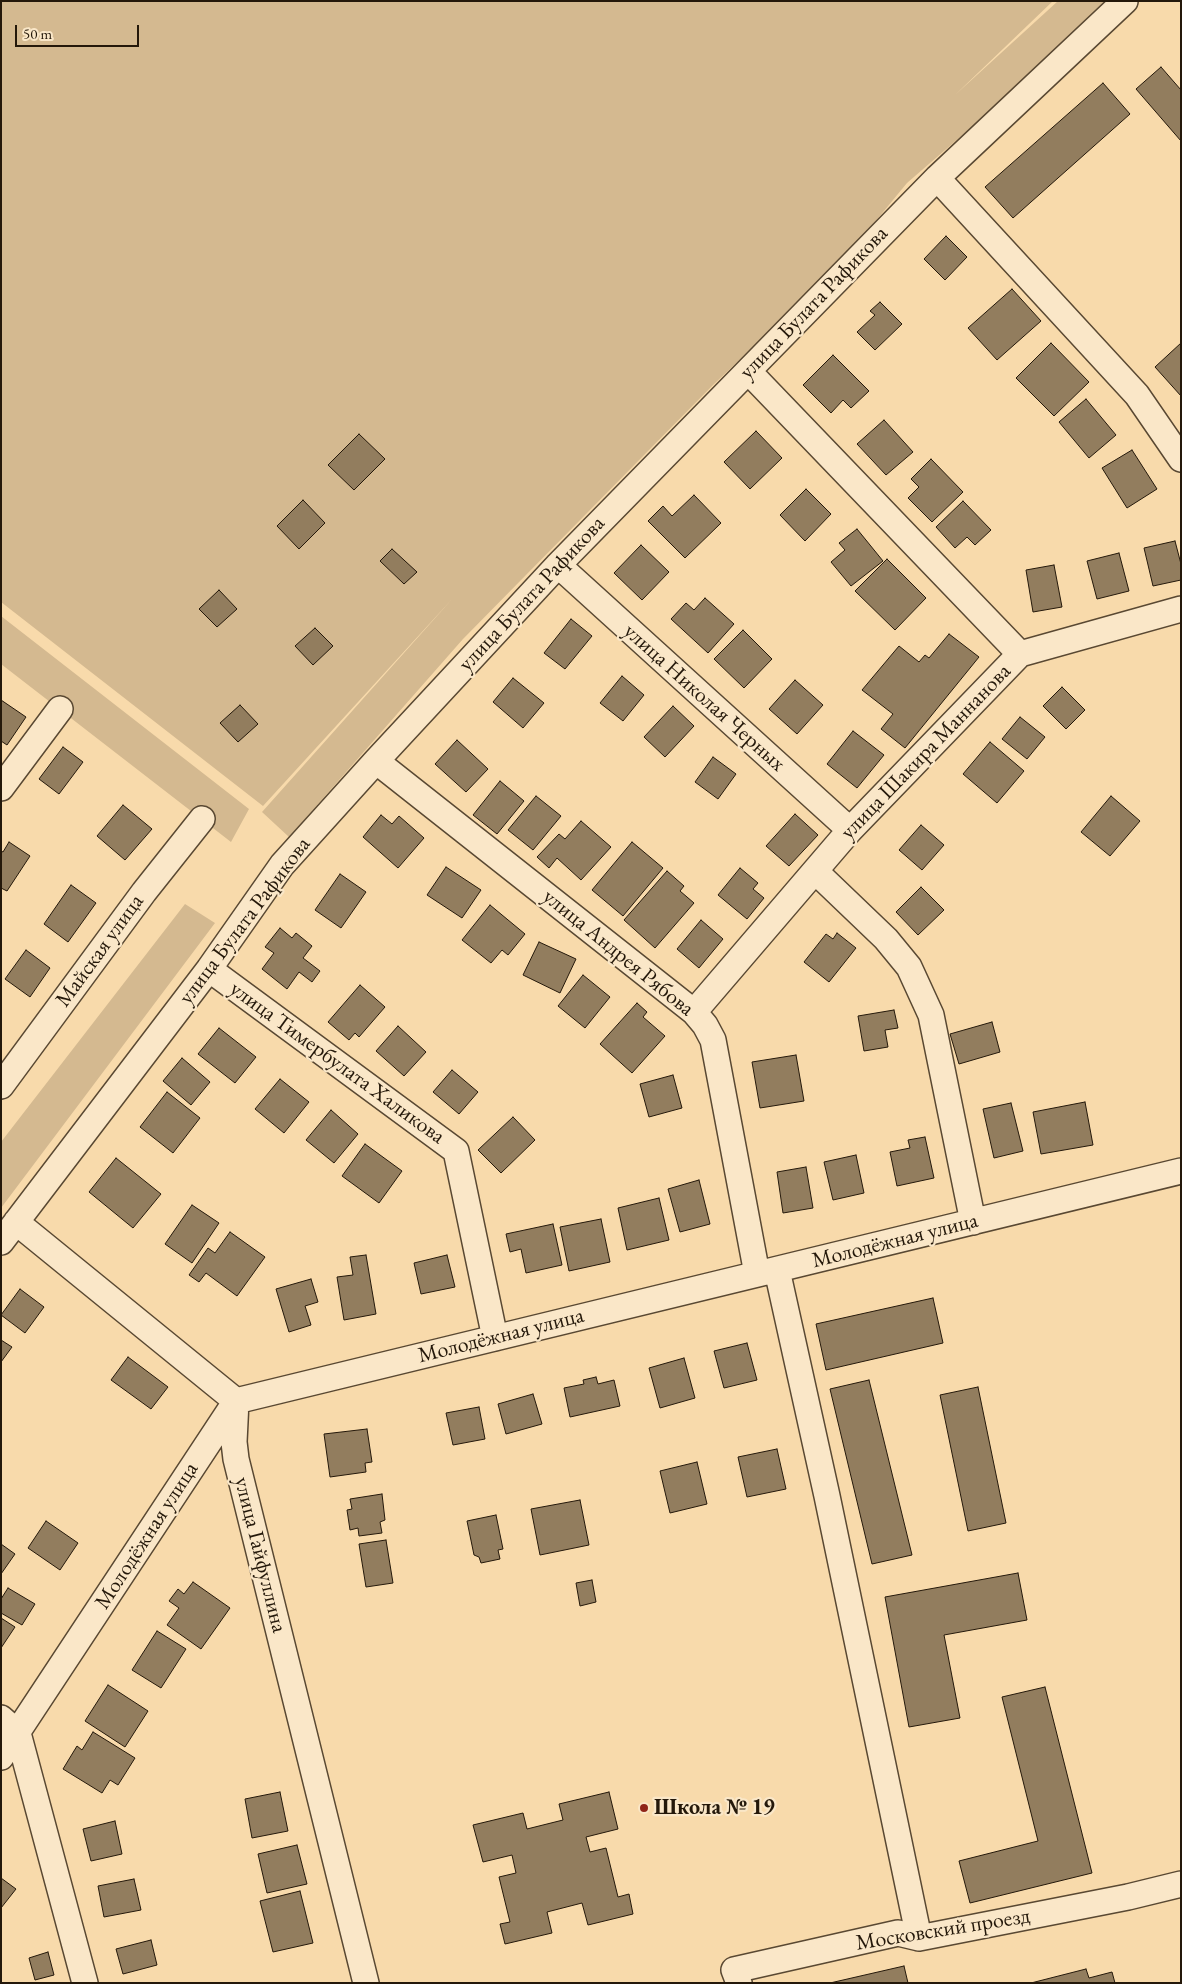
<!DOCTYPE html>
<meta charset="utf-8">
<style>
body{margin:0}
#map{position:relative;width:1182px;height:1984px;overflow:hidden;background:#f8daab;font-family:"EB Garamond",serif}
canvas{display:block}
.frame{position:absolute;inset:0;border:2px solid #24180a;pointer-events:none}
.scale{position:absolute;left:15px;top:25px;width:124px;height:22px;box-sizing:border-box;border:2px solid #24180a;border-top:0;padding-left:6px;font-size:15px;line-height:18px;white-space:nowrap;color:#24180a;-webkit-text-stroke:4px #fae7c8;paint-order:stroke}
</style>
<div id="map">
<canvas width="1182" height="1984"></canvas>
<div class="frame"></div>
<div class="scale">50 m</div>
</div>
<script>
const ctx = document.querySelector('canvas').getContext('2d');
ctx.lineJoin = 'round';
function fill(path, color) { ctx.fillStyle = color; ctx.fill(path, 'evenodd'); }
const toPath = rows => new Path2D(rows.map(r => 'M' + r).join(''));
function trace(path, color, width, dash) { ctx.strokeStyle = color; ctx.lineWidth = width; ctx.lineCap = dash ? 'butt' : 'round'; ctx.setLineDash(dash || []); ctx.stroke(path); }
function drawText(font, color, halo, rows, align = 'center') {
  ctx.font = font + ' "EB Garamond",serif'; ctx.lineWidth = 4.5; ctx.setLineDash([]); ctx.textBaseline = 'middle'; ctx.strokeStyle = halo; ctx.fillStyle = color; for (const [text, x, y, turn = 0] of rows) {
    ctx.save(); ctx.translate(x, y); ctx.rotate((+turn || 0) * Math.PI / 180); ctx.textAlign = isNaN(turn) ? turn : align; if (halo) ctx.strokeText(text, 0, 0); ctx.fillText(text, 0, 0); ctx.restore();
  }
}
fill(toPath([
 [1,1,1053,1,955,95,1058,1,1116,1,1060,54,982,118,907,183,841,263,713,385,463,639,289,837,262,812,453,598,263,806,1,602],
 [1,616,249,809,231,842,1,664],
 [185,904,215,923,1,1208,1,1142]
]), '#d4b990');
const building = toPath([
 [1161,67,1181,90,1181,141,1136,89,1161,67],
 [1103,83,1130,114,1013,218,985,187,1103,83],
 [946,236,967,257,945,280,924,259,946,236],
 [1012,289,1041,321,997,360,968,328,1012,289],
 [880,302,902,324,875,350,857,332,875,315,870,311,880,302],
 [1051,343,1089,382,1054,416,1016,378,1051,343],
 [1181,343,1181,396,1155,367,1181,343],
 [833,355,869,391,851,408,843,400,831,413,803,385,833,355],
 [1086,399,1116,435,1089,458,1059,422,1086,399],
 [884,420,913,452,886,475,857,444,884,420],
 [756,431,782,458,750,489,724,462,756,431],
 [359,434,385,459,354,490,328,465,359,434],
 [1132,450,1157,489,1127,508,1102,468,1132,450],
 [931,459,963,492,932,522,908,498,919,487,911,479,931,459],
 [806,489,831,514,805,541,780,515,806,489],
 [694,495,721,523,685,558,648,521,663,506,672,516,694,495],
 [303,500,325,523,299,549,277,526,303,500],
 [963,501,991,530,975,545,967,537,955,548,936,527,963,501],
 [857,529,883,561,851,586,831,562,845,550,839,543,857,529],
 [1175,541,1181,564,1181,580,1153,586,1144,548,1175,541],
 [641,545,669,572,642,600,614,573,641,545],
 [392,549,417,572,404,584,380,561,392,549],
 [1119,553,1129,591,1097,599,1087,561,1119,553],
 [887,559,926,598,895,630,855,591,887,559],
 [1054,565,1062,607,1033,612,1026,570,1054,565],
 [219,590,237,609,217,627,199,609,219,590],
 [705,598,734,624,708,653,671,619,686,603,694,610,705,598],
 [571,619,592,636,565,669,544,653,571,619],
 [315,628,333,646,313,665,295,646,315,628],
 [743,630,772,659,744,688,714,659,743,630],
 [949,634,979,657,905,748,881,729,893,714,862,690,899,646,919,662,925,655,929,658,949,634],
 [622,676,644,695,623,721,600,703,622,676],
 [513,678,544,703,523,728,493,702,513,678],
 [795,680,823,705,797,734,769,709,795,680],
 [1062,687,1085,710,1066,729,1043,706,1062,687],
 [1,700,26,717,7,745,1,741,1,700],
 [240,705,258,724,238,742,220,723,240,705],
 [673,706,694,726,665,757,644,737,673,706],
 [1020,717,1045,737,1027,759,1002,739,1020,717],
 [853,731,884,755,857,788,827,764,853,731],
 [457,740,488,769,466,792,435,764,457,740],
 [990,742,1024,771,997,803,963,774,990,742],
 [63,747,83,762,59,794,39,779,63,747],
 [713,757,736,774,718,799,695,782,713,757],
 [500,781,524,801,497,834,473,815,500,781],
 [536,796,561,816,533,850,508,830,536,796],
 [1111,796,1140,821,1110,856,1081,832,1111,796],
 [123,805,152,829,125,860,97,836,123,805],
 [795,814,818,835,789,866,766,846,795,814],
 [381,815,392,824,399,816,424,838,398,868,363,837,381,815],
 [581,821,611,847,581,880,557,858,549,868,537,857,559,834,565,839,581,821],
 [921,825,944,845,922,870,899,850,921,825],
 [9,842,30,856,7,891,1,888,1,851,3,852,9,842],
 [632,842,663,868,623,916,592,890,632,842],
 [446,867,481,890,462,918,427,895,446,867],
 [740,868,758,883,753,889,764,898,747,919,718,895,740,868],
 [667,871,684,886,680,891,694,903,655,948,624,920,667,871],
 [340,874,366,892,341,928,315,910,340,874],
 [71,885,96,903,68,942,44,924,71,885],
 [921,887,944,910,918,935,896,912,921,887],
 [490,905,525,934,508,955,502,950,491,963,462,940,490,905],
 [701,920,723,939,699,968,677,949,701,920],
 [280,928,292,938,296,933,312,946,303,958,320,971,312,982,299,972,287,989,262,969,274,953,265,947,280,928],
 [837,933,856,948,829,982,804,962,826,934,833,939,837,933],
 [539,942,576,959,560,993,523,975,539,942],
 [26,950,50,968,30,997,5,979,26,950],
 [583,975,610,997,585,1028,558,1006,583,975],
 [360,985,385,1007,359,1037,355,1033,349,1040,328,1022,360,985],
 [637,1003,647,1012,643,1017,665,1036,632,1073,600,1044,637,1003],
 [894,1010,898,1028,885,1030,888,1047,864,1051,858,1016,894,1010],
 [992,1022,1000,1052,959,1064,950,1034,992,1022],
 [398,1026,426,1052,404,1076,376,1051,398,1026],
 [219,1028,256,1057,235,1083,198,1054,219,1028],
 [796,1055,804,1101,760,1108,752,1062,796,1055],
 [182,1058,210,1082,191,1105,163,1081,182,1058],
 [452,1070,478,1092,459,1114,433,1092,452,1070],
 [673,1075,682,1108,649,1117,640,1084,673,1075],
 [280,1079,309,1102,284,1133,255,1109,280,1079],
 [167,1092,200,1118,173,1153,140,1127,167,1092],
 [1085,1102,1093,1145,1041,1154,1033,1112,1085,1102],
 [1011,1103,1023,1151,994,1158,983,1109,1011,1103],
 [331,1110,358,1134,334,1163,306,1140,331,1110],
 [513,1117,535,1140,501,1173,478,1150,513,1117],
 [925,1137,934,1178,897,1186,890,1152,910,1148,908,1140,925,1137],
 [365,1144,402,1171,379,1203,342,1176,365,1144],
 [856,1155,864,1193,833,1200,824,1162,856,1155],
 [116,1158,161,1194,133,1228,89,1192,116,1158],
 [806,1167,813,1208,783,1213,777,1172,806,1167],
 [699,1180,710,1224,680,1232,668,1189,699,1180],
 [659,1198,669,1240,627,1250,618,1208,659,1198],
 [192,1205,219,1223,192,1263,165,1244,192,1205],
 [601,1219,610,1262,569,1271,560,1227,601,1219],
 [553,1224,562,1265,526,1273,521,1249,510,1252,506,1234,553,1224],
 [230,1232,265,1257,237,1296,206,1273,199,1282,189,1275,208,1248,215,1253,230,1232],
 [366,1255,376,1314,344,1320,337,1277,353,1275,350,1257,366,1255],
 [447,1255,455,1287,421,1294,414,1263,447,1255],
 [311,1279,318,1302,305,1306,311,1325,289,1332,276,1289,311,1279],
 [20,1289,44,1307,25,1333,1,1315,20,1289],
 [933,1298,943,1343,826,1370,816,1324,933,1298],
 [1,1340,12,1347,1,1362,1,1340],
 [747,1343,757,1380,724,1388,714,1351,747,1343],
 [128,1357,168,1387,151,1409,111,1380,128,1357],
 [684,1358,695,1398,660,1408,649,1368,684,1358],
 [596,1377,598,1384,614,1380,620,1406,570,1417,564,1388,584,1384,583,1380,596,1377],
 [869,1380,912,1555,872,1564,830,1389,869,1380],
 [978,1387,1006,1523,968,1531,940,1395,978,1387],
 [533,1394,542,1424,506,1434,498,1404,533,1394],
 [479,1407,485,1439,453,1445,446,1413,479,1407],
 [367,1429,372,1462,365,1463,366,1472,330,1477,324,1434,367,1429],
 [777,1449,786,1489,747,1497,738,1457,777,1449],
 [697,1462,707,1504,670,1513,660,1471,697,1462],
 [382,1494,385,1520,380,1522,382,1533,359,1536,358,1528,350,1530,347,1510,352,1509,350,1499,382,1494],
 [580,1500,589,1545,540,1555,531,1509,580,1500],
 [496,1515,503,1549,498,1550,500,1559,481,1563,479,1557,474,1555,467,1521,496,1515],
 [46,1521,78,1543,60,1570,28,1548,46,1521],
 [386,1540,393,1583,366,1587,359,1544,386,1540],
 [1,1544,15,1554,1,1574,1,1544],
 [1018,1573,1027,1620,944,1635,960,1718,909,1727,885,1597,1018,1573],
 [592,1580,596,1602,580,1606,576,1583,592,1580],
 [193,1582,230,1608,201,1649,167,1625,179,1608,169,1601,178,1589,184,1594,193,1582],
 [8,1588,35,1604,22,1625,1,1613,1,1599,8,1588],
 [1,1618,15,1627,1,1648,1,1618],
 [157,1631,186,1649,161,1688,132,1670,157,1631],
 [108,1685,148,1711,125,1747,85,1721,108,1685],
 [1045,1687,1092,1873,970,1903,959,1861,1038,1841,1002,1697,1045,1687],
 [93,1732,135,1758,118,1785,110,1780,102,1793,63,1769,77,1746,82,1750,93,1732],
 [280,1792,288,1831,252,1838,245,1799,280,1792],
 [609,1792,618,1829,586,1837,590,1852,606,1848,618,1897,629,1894,633,1914,588,1925,582,1903,547,1912,552,1933,505,1944,500,1924,510,1922,499,1877,516,1873,512,1855,483,1862,473,1825,523,1813,527,1829,563,1820,559,1804,609,1792],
 [115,1821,122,1854,91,1861,83,1829,115,1821],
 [297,1845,307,1884,267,1893,258,1854,297,1845],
 [1,1878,16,1889,1,1908,1,1878],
 [134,1879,141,1910,104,1917,98,1886,134,1879],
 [300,1891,313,1943,273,1952,260,1901,300,1891],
 [151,1940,157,1965,123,1974,116,1949,151,1940],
 [48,1952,54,1975,35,1980,29,1958,48,1952],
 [904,1966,908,1983,830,1983,904,1966],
 [1086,1969,1089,1978,1112,1972,1115,1983,1031,1983,1086,1969]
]);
fill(building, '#927d5e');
trace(building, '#24180a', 1);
const minor = toPath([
 [937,178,1137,395,1181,459],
 [558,565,850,830],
 [1020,654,1181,609],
 [376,761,694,1012,705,1025,713,1040,757,1274],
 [1,788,60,709],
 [815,871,886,939,909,967,931,1015,973,1222],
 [209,969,456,1151,495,1338],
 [694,1012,850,830,1020,654,748,371],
 [1,1086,144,892,202,819],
 [16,1222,236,1401,234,1442,236,1459,366,1983],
 [1,1242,209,969,282,865,376,761,558,565,937,178,1125,1],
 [777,1270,827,1496,919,1938],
 [1,1718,18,1733,85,1983],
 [1,1757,236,1401,1181,1171],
 [739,1983,734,1970,898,1933,919,1938,1128,1897,1181,1884]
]);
trace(minor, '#594832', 28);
trace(minor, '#fae7c8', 25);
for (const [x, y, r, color] of [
 [644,1808,5,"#8f2418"]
]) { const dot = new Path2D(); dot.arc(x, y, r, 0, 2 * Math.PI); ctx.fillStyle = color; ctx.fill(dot); trace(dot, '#fae7c8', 2); }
drawText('22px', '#24180a', '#fae7c8', [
 ["улица Булата Рафикова",814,303,-46],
 ["улица Булата Рафикова",532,594,-47],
 ["улица Николая Черных",704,698,42],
 ["улица Шакира Маннанова",926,752,-46],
 ["улица Булата Рафикова",245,921,-53],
 ["Майская улица",100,951,-54],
 ["улица Андрея Рябова",618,953,39],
 ["улица Тимербулата Халикова",337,1063,36],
 ["Молодёжная улица",895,1241,-14],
 ["Молодёжная улица",501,1336,-14],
 ["Молодёжная улица",147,1536,-57],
 ["улица Гайфуллина",260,1555,76],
 ["Московский проезд",943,1930,-9]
]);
drawText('bold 22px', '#24180a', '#fae7c8', [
 ["Школа № 19",654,1808]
], 'left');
</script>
